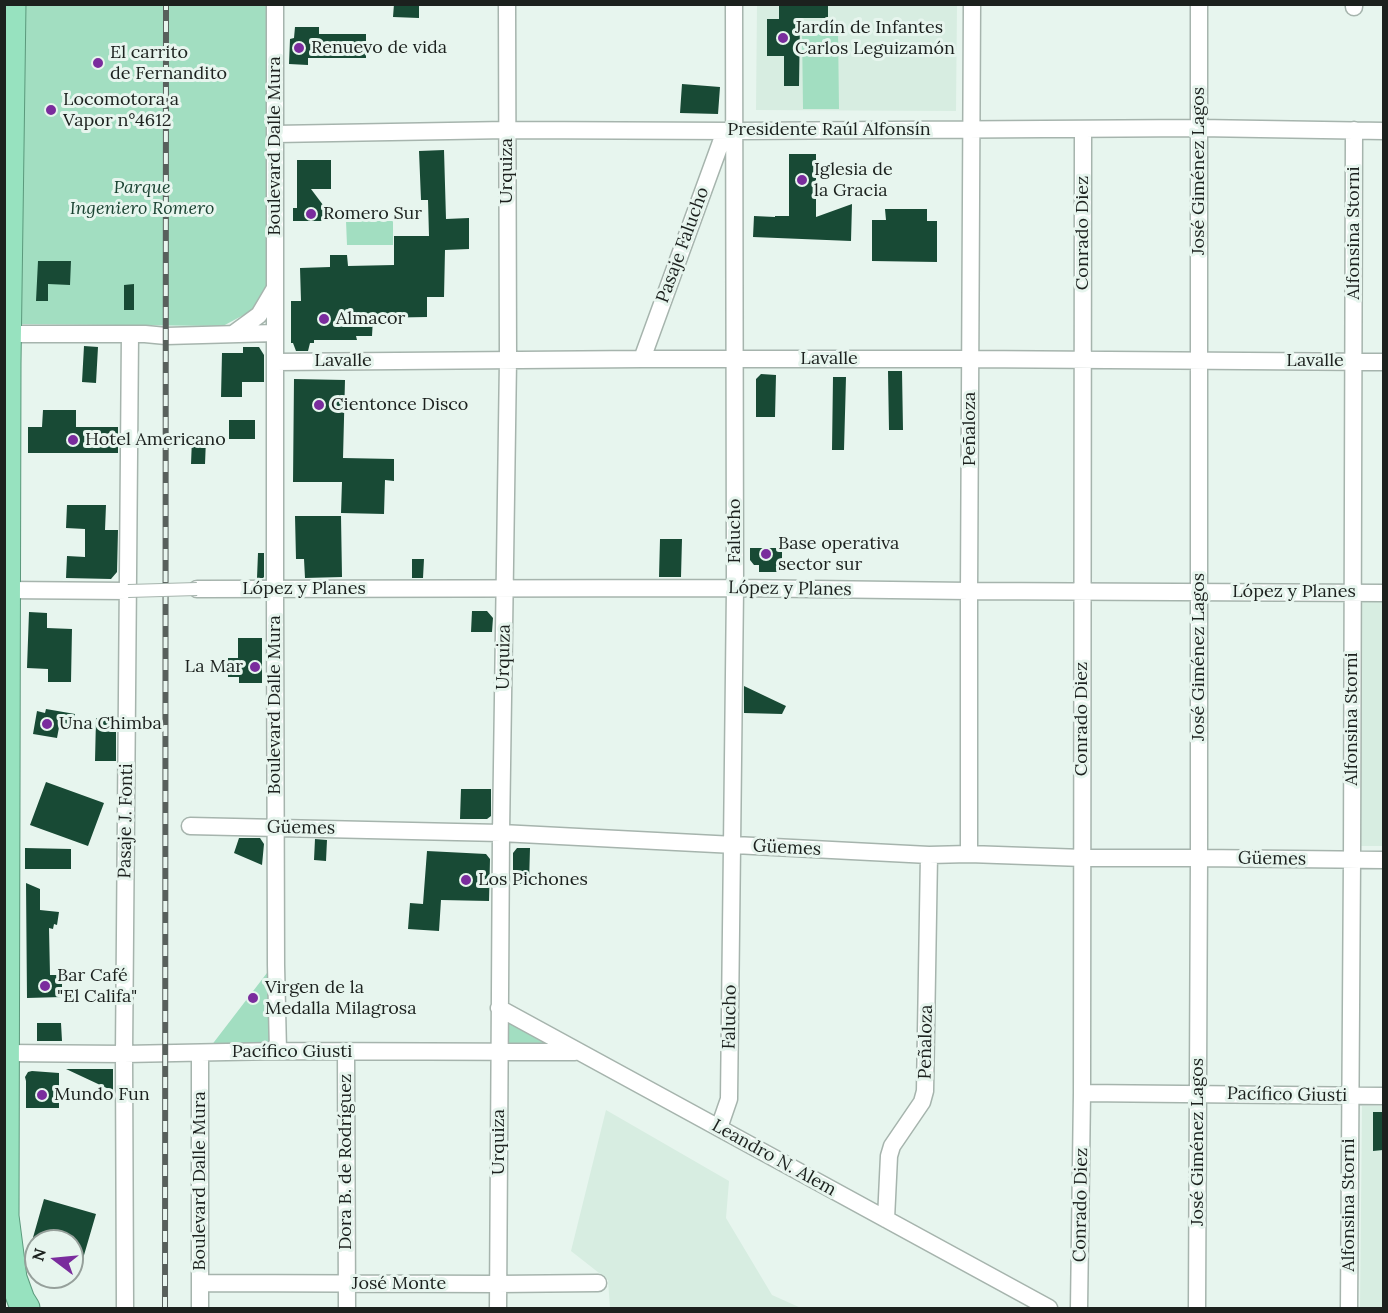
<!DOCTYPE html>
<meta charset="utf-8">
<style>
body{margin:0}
#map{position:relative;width:1388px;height:1313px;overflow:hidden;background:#e7f5ee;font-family:Lora,serif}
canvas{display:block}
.frame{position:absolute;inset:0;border:6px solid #1c211e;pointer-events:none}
.north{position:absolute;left:24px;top:1229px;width:60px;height:60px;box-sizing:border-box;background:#e7f5ee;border:2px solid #96a09b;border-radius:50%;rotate:286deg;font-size:16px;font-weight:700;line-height:24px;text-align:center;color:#1c211e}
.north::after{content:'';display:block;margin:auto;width:21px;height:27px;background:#7a2c9d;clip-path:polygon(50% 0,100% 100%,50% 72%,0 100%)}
</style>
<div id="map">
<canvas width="1388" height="1313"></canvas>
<div class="frame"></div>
<div class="north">N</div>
</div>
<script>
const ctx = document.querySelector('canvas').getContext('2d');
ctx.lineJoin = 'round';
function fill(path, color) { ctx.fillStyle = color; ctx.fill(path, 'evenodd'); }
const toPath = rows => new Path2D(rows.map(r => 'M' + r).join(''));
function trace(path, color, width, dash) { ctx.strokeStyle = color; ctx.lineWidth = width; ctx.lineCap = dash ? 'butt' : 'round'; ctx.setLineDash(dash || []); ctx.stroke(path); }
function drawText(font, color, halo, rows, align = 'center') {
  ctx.font = font + ' Lora,serif'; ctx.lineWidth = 6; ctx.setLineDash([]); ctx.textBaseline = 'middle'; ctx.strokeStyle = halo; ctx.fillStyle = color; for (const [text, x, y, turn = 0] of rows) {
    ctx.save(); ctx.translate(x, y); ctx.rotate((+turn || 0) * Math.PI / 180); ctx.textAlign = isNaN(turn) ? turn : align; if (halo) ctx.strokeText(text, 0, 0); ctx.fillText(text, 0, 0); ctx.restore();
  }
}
fill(toPath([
 [757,5,957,5,956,111,756,110],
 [1383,601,1383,846,1361,846,1358,602],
 [1362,1106,1383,1106,1383,1308,1360,1308],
 [606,1110,729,1181,726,1218,772,1295,801,1308,610,1308,608,1280,571,1251]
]), '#d7ede1');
fill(toPath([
 [19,5,269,5,269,281,251,311,223,326,14,324],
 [802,28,838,28,839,109,803,109],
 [346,221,393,221,393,245,347,245],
 [270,969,273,1047,211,1046],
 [499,1008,579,1052,499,1051]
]), '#a2dec1');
fill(toPath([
 [394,4,419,4,419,18,393,17],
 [779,4,828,4,828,18,800,18,799,86,784,86,784,56,767,56,767,19,779,19],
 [295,27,319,27,319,34,366,34,366,58,308,58,308,65,289,64,290,39,294,38],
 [682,84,720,87,718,114,680,113],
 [444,150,446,219,469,218,469,249,445,250,444,297,427,297,427,317,373,318,372,336,356,336,357,340,314,340,314,343,310,343,308,351,296,351,293,343,291,343,291,301,301,301,300,268,330,267,330,255,347,255,348,266,394,265,394,236,429,236,428,200,421,200,419,151],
 [789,154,816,154,816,217,852,204,851,241,753,237,754,216,775,217,775,216,789,216],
 [297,160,331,160,331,189,311,189,335,221,293,221,293,208,297,208],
 [885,209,927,209,927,221,937,221,937,262,872,261,872,220,886,220],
 [38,261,71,261,70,285,48,284,48,301,36,301],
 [134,284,134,310,124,310,124,285],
 [84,346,98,347,96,383,82,382],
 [243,347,259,347,264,355,264,382,242,382,242,397,221,397,222,353,243,353],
 [888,371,902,371,903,430,889,430],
 [761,374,776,375,775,417,756,417,756,379],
 [833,377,846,377,844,450,832,450],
 [294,379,345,380,343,458,394,459,394,481,385,480,384,514,341,513,342,482,293,482],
 [43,410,76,410,76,427,118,427,118,453,28,453,28,427,42,427],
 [229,420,255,420,255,439,229,439],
 [192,439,206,439,205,464,191,464],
 [67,505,106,505,105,530,118,530,117,572,111,579,66,578,67,556,85,557,85,529,66,528],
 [295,516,341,516,342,577,305,578,304,559,296,559],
 [660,539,682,539,681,577,659,577],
 [750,548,782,548,782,572,759,572,759,565,754,565,750,560],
 [258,553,264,553,264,577,263,578,257,578],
 [412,559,424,559,423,578,412,578],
 [472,611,487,611,493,618,492,632,471,632],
 [29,612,47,613,47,628,72,629,71,682,48,682,48,669,27,668],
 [238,638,262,638,262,683,239,683,239,677,228,677,228,658,238,658],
 [744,686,786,706,782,714,744,713],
 [46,709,75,714,74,725,60,722,57,738,33,734,37,711,45,713],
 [96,718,116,719,116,761,95,761],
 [46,782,104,803,88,846,30,825],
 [461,789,491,789,491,816,487,819,460,819],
 [239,838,260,838,264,844,262,865,234,853],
 [315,839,327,840,326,861,314,860],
 [25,848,71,849,71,869,25,869],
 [517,848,530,848,529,884,513,884,513,853],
 [427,851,486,854,490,859,489,901,441,900,439,931,408,929,410,903,423,904],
 [26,883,40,889,40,910,59,912,57,925,54,924,53,929,49,928,50,975,62,975,62,997,27,998],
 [37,1023,61,1023,62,1041,37,1041],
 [66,1069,113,1069,113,1091],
 [32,1071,59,1073,59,1108,26,1108,26,1081,25,1077,28,1072],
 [1373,1112,1383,1112,1383,1150,1373,1151],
 [44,1199,96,1214,82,1262,72,1259,72,1241,32,1241]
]), '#184a35');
const minor = toPath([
 [275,4,275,589,276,965,278,1051],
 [1354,4,1354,7],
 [275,134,507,130,734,131,1199,128,1384,131],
 [7,334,145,334,166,336,275,333],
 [233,334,259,315,275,288],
 [642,359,725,131],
 [275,362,642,359,970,359,1384,362],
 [197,589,735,588,969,591,1384,593],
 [4,590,128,591],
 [190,826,501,833,929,855,969,854,1083,858,1199,858,1384,860],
 [969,854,969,591,972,4],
 [499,1008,1049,1308],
 [346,1052,347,1308],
 [5,1053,124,1054,278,1051,575,1052],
 [1082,1093,1384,1096],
 [719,1128,729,1099,732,846,735,588,734,4],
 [886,1219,889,1156,892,1146,922,1102,925,1091,929,855],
 [200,1283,498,1284,598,1283],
 [125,1308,124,1054,130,334],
 [200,1308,200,1053],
 [498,1308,501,833,508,360,507,4],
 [1079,1308,1082,1093,1083,129],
 [1197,1308,1199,858,1199,4],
 [1349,1308,1352,860,1354,130]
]);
const trunk = toPath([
 [12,4,7,363,5,1216,13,1278,21,1300,26,1308]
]);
trace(minor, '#a6b4ad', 19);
trace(trunk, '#5b997c', 29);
trace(minor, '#fff', 16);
trace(trunk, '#97e2bf', 27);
const rail = toPath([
 [165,1308,166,4]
]);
trace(rail, '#58605c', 6);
trace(rail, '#e7f5ee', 4, [11]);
const pedestrianBridge = toPath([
 [128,591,197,589]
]);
trace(pedestrianBridge, '#a6b4ad', 14, []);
trace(pedestrianBridge, '#fff', 12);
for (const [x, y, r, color] of [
 [783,38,6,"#7a2c9d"],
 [299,48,6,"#7a2c9d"],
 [98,63,6,"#7a2c9d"],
 [51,110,6,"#7a2c9d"],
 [802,180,6,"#7a2c9d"],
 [311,214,6,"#7a2c9d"],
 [324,319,6,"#7a2c9d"],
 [319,405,6,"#7a2c9d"],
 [73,440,6,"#7a2c9d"],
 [766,554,6,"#7a2c9d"],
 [255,667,6,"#7a2c9d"],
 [47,724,6,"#7a2c9d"],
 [466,880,6,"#7a2c9d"],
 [45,986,6,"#7a2c9d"],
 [253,998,6,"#7a2c9d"],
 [42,1095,6,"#7a2c9d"]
]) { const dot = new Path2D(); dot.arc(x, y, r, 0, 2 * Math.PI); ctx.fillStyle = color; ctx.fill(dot); trace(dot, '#e7f5ee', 2); }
drawText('18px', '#1c211e', '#e7f5ee', [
 ["Jardín de Infantes",795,28],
 ["Carlos Leguizamón",795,49],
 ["Renuevo de vida",311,48],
 ["El carrito",110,53],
 ["de Fernandito",110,74],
 ["Locomotora a",63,100],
 ["Vapor n°4612",63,121],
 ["Iglesia de",814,170],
 ["la Gracia",814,191],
 ["Romero Sur",323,214],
 ["Almacor",336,319],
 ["Cientonce Disco",331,405],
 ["Hotel Americano",85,440],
 ["Base operativa",778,544],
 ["sector sur",778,565],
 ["La Mar",243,667,"right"],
 ["Una Chimba",59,724],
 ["Los Pichones",478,880],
 ["Bar Café",57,976],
 ["\"El Califa\"",57,997],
 ["Virgen de la",265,988],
 ["Medalla Milagrosa",265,1009],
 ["Mundo Fun",54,1095]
], 'left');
drawText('18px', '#1c211e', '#e7f5ee', [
 ["Presidente Raúl Alfonsín",829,130],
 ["Boulevard Dalle Mura",275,146,-90],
 ["Urquiza",507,171,-90],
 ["José Giménez Lagos",1199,171,-90],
 ["Conrado Diez",1083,233,-90],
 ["Alfonsina Storni",1354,233,-90],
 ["Pasaje Falucho",683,245,-70],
 ["Lavalle",829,359],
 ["Lavalle",343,361],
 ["Lavalle",1315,361],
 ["Peñaloza",970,429,-90],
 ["Falucho",735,531,-90],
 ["López y Planes",304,589],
 ["López y Planes",790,589,1],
 ["López y Planes",1294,592],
 ["Urquiza",504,657,-89],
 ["José Giménez Lagos",1199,657,-90],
 ["Boulevard Dalle Mura",275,705,-90],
 ["Conrado Diez",1082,719,-90],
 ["Alfonsina Storni",1352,719,-90],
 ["Pasaje J. Fonti",126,821,-89],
 ["Güemes",301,828,1],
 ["Güemes",787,848,3],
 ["Güemes",1272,859,1],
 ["Falucho",730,1017,-89],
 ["Peñaloza",926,1042,-89],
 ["Pacífico Giusti",292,1052],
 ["Pacífico Giusti",1287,1095,1],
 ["Urquiza",499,1142,-90],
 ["José Giménez Lagos",1198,1142,-90],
 ["Leandro N. Alem",774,1158,29],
 ["Dora B. de Rodríguez",346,1162,-90],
 ["Boulevard Dalle Mura",200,1181,-90],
 ["Conrado Diez",1081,1205,-89],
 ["Alfonsina Storni",1349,1205,-90],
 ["José Monte",399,1284]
]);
drawText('italic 18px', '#1b4332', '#e7f5ee', [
 ["Parque",142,188],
 ["Ingeniero Romero",142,209]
]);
</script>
